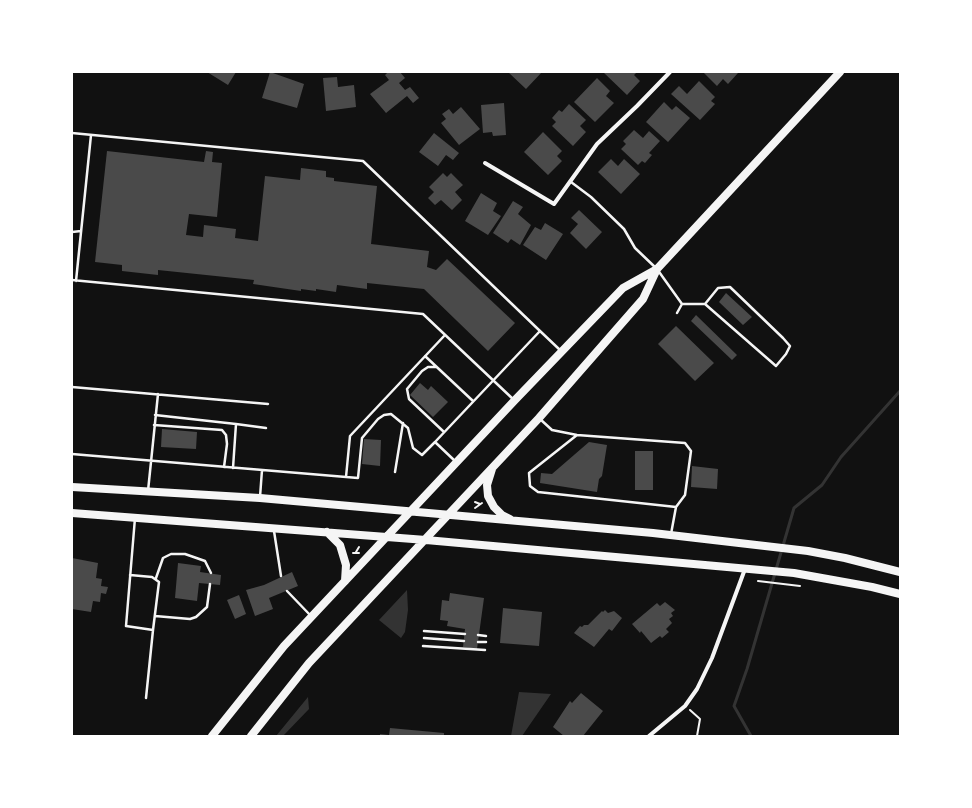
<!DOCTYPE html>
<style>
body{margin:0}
#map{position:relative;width:972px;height:808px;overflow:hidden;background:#111;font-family:"Playfair Display",serif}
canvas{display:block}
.frame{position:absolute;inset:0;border:73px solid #fff;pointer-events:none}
</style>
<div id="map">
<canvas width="972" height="808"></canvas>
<div class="frame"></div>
</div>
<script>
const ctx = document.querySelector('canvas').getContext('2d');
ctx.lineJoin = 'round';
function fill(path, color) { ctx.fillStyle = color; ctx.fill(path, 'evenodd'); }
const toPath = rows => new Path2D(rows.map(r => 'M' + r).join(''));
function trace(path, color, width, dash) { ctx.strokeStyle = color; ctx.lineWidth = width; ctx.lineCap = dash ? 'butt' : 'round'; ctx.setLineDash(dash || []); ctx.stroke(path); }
fill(toPath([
 [407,590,408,610,405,632,401,638,379,620],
 [519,692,551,694,522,736,511,736],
 [308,697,309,709,283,736,276,736]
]), '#333');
trace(toPath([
 [751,736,734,706,747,669,794,508,822,485,841,457,900,391]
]), '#333', 3);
fill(toPath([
 [207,72,236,72,228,85],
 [270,72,304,84,297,108,262,98],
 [388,72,400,72,405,78,399,83,405,90,410,87,419,98,413,103,407,96,386,113,370,94,389,80,385,75],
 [508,72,542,72,526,89],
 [603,72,637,72,634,75,640,81,627,95],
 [703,72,737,72,738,73,728,84,723,79,717,86],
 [337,77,338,87,354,85,356,107,326,111,323,78],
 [597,78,610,91,606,96,614,103,595,122,574,102],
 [699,81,715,97,711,101,715,104,700,120,671,94,679,86,687,94],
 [664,102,672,110,676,106,690,118,668,142,646,122],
 [504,103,506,135,493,136,492,132,483,133,481,105],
 [569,104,586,120,580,126,586,132,573,146,552,126,556,122,552,118,559,110,562,112],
 [461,107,480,129,459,145,441,123,446,119,442,114,449,109,453,114],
 [634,130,643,138,649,131,660,141,649,153,652,155,645,163,642,161,638,165,621,149,626,144,623,141],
 [543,132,562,151,557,156,562,161,548,175,524,152],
 [434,133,459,153,453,160,446,155,438,166,419,152],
 [107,151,204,162,206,151,213,152,212,162,222,163,217,217,189,214,186,235,203,237,204,225,236,229,235,238,258,241,265,176,300,180,301,168,326,171,326,177,334,178,334,181,377,186,371,244,429,251,427,267,436,270,447,259,515,323,488,351,424,289,367,283,367,289,337,285,336,292,316,289,316,291,301,289,301,291,253,284,254,280,158,270,158,275,122,271,122,265,95,262],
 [611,159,618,166,624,159,640,174,621,194,598,172],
 [443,173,447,177,451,173,463,185,455,192,462,200,452,210,441,200,435,205,428,198,434,192,429,187],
 [481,193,497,203,493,211,501,216,488,235,465,221],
 [513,201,523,207,518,214,531,225,520,245,511,239,508,243,493,233],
 [579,210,602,232,586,249,570,233,578,224,571,218],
 [545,223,563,234,546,260,523,245,535,227,541,230],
 [726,293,752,317,743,325,719,302],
 [696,315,737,355,732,360,691,321],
 [676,326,714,363,695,381,658,344],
 [420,383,428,390,431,386,448,402,433,417,410,395],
 [162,429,197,432,196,449,161,447],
 [364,439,381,440,380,466,362,464],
 [589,442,607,445,602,476,599,479,597,492,540,483,541,473,552,474],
 [635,451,653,451,653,490,635,490],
 [692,466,718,469,717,489,691,487],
 [72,558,98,563,96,578,102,579,101,586,108,587,106,594,101,593,100,602,93,601,91,612,72,609],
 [178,563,201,566,200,572,221,575,220,585,199,583,197,601,175,598],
 [292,572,298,586,269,598,273,609,255,616,246,590,264,585],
 [450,593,484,598,477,649,463,647,465,629,447,626,448,621,440,620,442,600,449,601],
 [239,595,246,614,235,619,227,600],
 [665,602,675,610,671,613,673,616,669,619,672,623,666,629,669,632,662,638,660,636,651,643,641,631,640,633,632,624,657,603,660,606],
 [503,608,542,612,539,646,500,643],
 [605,610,608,613,614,611,622,618,612,631,609,629,594,647,574,633,580,626,582,627,584,625,588,625,602,611,603,612],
 [581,693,603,711,583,736,564,736,553,727,570,701,572,703],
 [390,728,444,733,444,736,380,736,380,734,389,735]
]), '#4a4a4a');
trace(toPath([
 [475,502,480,504],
 [475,508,482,503],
 [356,552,359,547],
 [353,553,359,553],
 [758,581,800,586],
 [690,710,700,719,697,736]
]), '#f5f5f5', 2);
trace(toPath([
 [72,133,363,161,540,331,435,442],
 [571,182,591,197,624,229,635,248,657,269,682,304,677,313],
 [72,232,81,231],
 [72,280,423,314,514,400],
 [76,281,91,135],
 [682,304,705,304,776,366,786,354,790,346,783,338,730,287,718,288,705,304],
 [540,331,560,350],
 [425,356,473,401],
 [436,367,428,367,422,371,407,389,409,399,444,432],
 [72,387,268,404],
 [155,415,236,424,233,468],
 [540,419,552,430,577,435,685,443,691,451,685,495,676,507,671,534],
 [236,424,266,428],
 [154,425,222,430,226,435,227,444,224,467],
 [577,435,529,473,530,486,538,492,676,507],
 [72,454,358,478,362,438,378,419,384,415,391,414,408,428,413,448,422,455,435,442,455,461],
 [395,472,403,423],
 [346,477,350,436,445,335],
 [148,491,158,394],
 [260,497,262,470],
 [135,518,126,626,153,630,146,698],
 [274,531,281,576],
 [130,575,152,577,159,582,153,630],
 [156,578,163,558,171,554,185,554,205,561,211,573],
 [287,591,311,616],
 [155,616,190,619,196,617,207,607,210,584],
 [424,631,465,634],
 [478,635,486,636],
 [424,638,464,641],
 [478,642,486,642],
 [423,646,485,650]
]), '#f5f5f5', 2.5);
trace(toPath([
 [485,163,554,204,597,144,637,106,670,72],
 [649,736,685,706,697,689,712,658,745,569]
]), '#f5f5f5', 4);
trace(toPath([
 [492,469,487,485,488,496,494,507,502,515,510,519],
 [72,487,260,498,653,533,808,551,845,558,900,572],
 [72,513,426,540,794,573,872,587,900,594],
 [327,532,340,545,346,565,345,581],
 [212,736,284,646,515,400,623,288,657,269,840,72],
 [251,736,309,663,539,418,643,299,657,269]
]), '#f5f5f5', 8);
</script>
